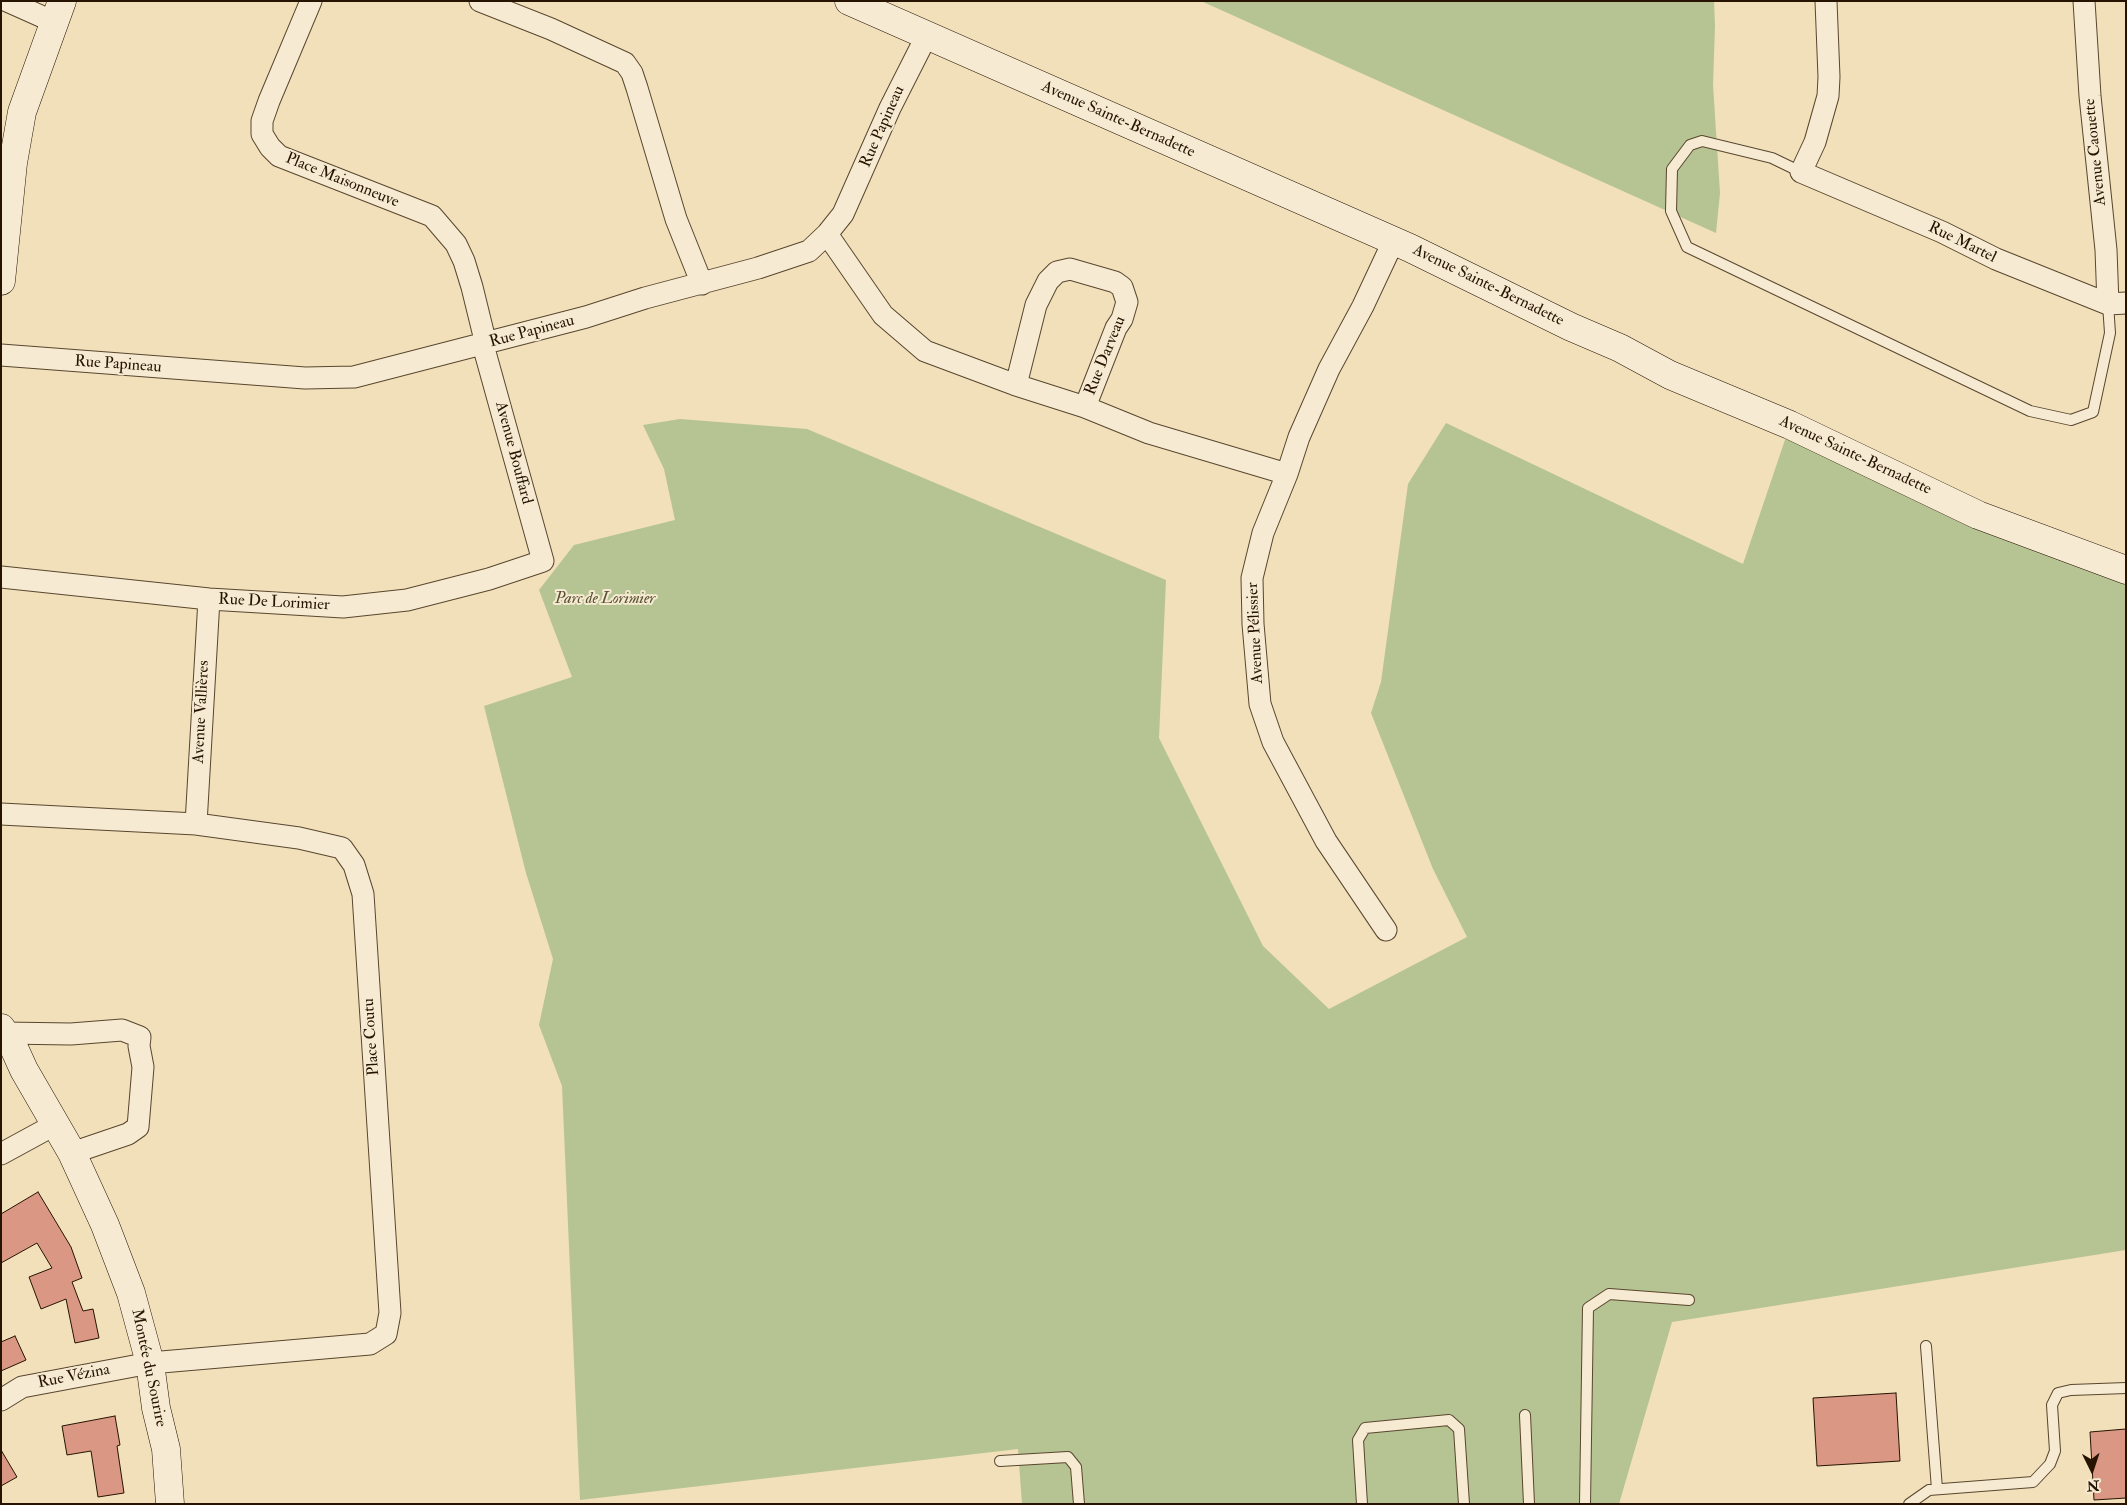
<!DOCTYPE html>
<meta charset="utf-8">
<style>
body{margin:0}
#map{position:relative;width:2127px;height:1505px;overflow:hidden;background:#f1e0ba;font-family:"IM FELL Double Pica",serif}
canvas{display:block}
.frame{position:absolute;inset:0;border:2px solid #261300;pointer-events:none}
.north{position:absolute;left:2067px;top:1445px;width:50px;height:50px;-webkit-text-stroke:4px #f6ebd2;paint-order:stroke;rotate:176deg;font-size:14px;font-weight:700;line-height:20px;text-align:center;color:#261300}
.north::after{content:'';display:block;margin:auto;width:18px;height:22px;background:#261300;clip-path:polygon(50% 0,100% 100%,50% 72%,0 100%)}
</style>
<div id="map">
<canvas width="2127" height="1505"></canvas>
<div class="frame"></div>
<div class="north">N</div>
</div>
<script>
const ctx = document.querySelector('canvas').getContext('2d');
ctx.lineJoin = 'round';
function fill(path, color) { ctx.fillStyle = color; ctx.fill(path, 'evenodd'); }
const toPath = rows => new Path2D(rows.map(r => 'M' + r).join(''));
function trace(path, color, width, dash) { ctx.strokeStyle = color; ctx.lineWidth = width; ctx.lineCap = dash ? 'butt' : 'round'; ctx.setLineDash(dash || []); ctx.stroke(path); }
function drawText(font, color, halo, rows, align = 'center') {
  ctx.font = font + ' "IM FELL Double Pica",serif'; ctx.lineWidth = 4; ctx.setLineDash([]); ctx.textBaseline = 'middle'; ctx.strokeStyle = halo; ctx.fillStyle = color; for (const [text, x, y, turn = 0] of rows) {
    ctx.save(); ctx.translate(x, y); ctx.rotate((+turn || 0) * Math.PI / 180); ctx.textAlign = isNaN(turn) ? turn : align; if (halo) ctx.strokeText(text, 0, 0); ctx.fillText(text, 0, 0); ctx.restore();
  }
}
fill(toPath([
 [1201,1,1714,1,1715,26,1713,85,1720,193,1716,233],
 [680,419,807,429,1166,580,1159,738,1263,946,1329,1009,1467,937,1433,869,1371,713,1381,682,1408,484,1446,423,1743,564,1790,425,2126,570,2126,1250,1672,1322,1619,1504,1022,1504,1018,1449,580,1500,562,1086,539,1025,553,959,526,873,484,706,572,677,539,590,574,545,675,520,664,469,643,425]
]), '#b6c393');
const building = toPath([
 [38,1192,71,1247,82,1278,72,1282,83,1311,93,1309,99,1338,75,1343,66,1299,41,1309,29,1277,52,1268,37,1243,1,1263,1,1214,38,1192],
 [15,1336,26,1360,1,1371,1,1342,15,1336],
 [1896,1393,1900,1461,1817,1466,1813,1398,1896,1393],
 [115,1416,120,1445,117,1446,124,1493,98,1497,91,1451,67,1455,62,1426,115,1416],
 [2126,1429,2126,1498,2094,1500,2090,1432,2126,1429],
 [1,1450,17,1477,1,1486,1,1450]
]);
fill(building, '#d99784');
trace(building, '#261300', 1);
const lane = toPath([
 [1801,172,1772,158,1702,141,1690,145,1672,169,1671,211,1687,247,2030,411,2071,420,2093,412,2110,333,2108,304],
 [1926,1346,1937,1489],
 [1525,1415,1529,1504],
 [1000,1461,1068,1457,1076,1467,1079,1504],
 [1362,1504,1358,1440,1365,1428,1449,1420,1459,1429,1464,1504],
 [1585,1504,1588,1308,1609,1294,1689,1300],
 [1909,1504,1929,1490,2033,1482,2050,1464,2055,1451,2052,1405,2058,1393,2071,1390,2126,1388]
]);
const street = toPath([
 [7,1,54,22],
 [480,1,551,29,625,63,632,73,637,88,676,219,702,284],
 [1826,1,1829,77,1828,96,1815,142,1801,172,1942,232,1996,259,2108,304,2126,303],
 [2084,1,2090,96,2106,250,2108,304],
 [827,234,883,315,925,351,1016,385,1085,407,1149,433,1287,474],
 [1,355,305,378,354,377,586,317,645,298,758,268,809,251,827,234,843,214,890,108,927,35],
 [1016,385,1036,305,1048,281,1057,272,1070,269,1115,282,1122,287,1127,302,1122,319,1116,328,1085,407],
 [1,577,209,599,343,607,407,600,489,579,543,561,483,345,484,336,472,287,464,261,456,244,432,216,279,156,270,147,262,134,262,121,269,101,311,1],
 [1,814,196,824,299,838,342,848,354,865,363,894,390,1313,386,1334,370,1344,150,1363,22,1387,1,1400],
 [196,824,209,599],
 [1386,930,1326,841,1273,742,1260,704,1253,624,1252,578,1263,533,1287,474,1299,437,1329,369,1363,306,1393,242],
 [4,1033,71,1034,122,1030,140,1037,139,1046,143,1067,138,1127,128,1134,72,1153],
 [1,1154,56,1124]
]);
const secondary = toPath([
 [849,1,1410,248,1571,327,1620,348,1670,375,1790,425,1978,515,2126,570],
 [1,281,13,163,22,112,62,1],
 [1,1028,14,1048,24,1070,72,1153,105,1225,131,1293,150,1363,156,1408,166,1449,170,1504]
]);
trace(lane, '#59462e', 12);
trace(street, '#59462e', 23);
trace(secondary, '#261300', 29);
trace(lane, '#f6ebd2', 10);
trace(street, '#f6ebd2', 21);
trace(secondary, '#f6ebd2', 28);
drawText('16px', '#261300', '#f6ebd2', [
 ["Avenue Sainte-Bernadette",1118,120,24],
 ["Rue Papineau",883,127,-66],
 ["Avenue Caouette",2096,152,-96],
 ["Place Maisonneuve",342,181,22],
 ["Rue Martel",1962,243,26],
 ["Avenue Sainte-Bernadette",1488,286,26],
 ["Rue Papineau",532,332,-15],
 ["Rue Darveau",1106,356,-68],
 ["Rue Papineau",118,365,4],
 ["Avenue Bouffard",513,453,75],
 ["Avenue Sainte-Bernadette",1855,456,25],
 ["Rue De Lorimier",274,603,3],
 ["Avenue Pélissier",1256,633,-93],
 ["Avenue Vallières",202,712,-87],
 ["Place Coutu",372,1037,-94],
 ["Montée du Sourire",148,1368,78],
 ["Rue Vézina",74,1377,-11]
]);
drawText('italic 16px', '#585133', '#f6ebd2', [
 ["Parc de Lorimier",605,600]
]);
</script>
